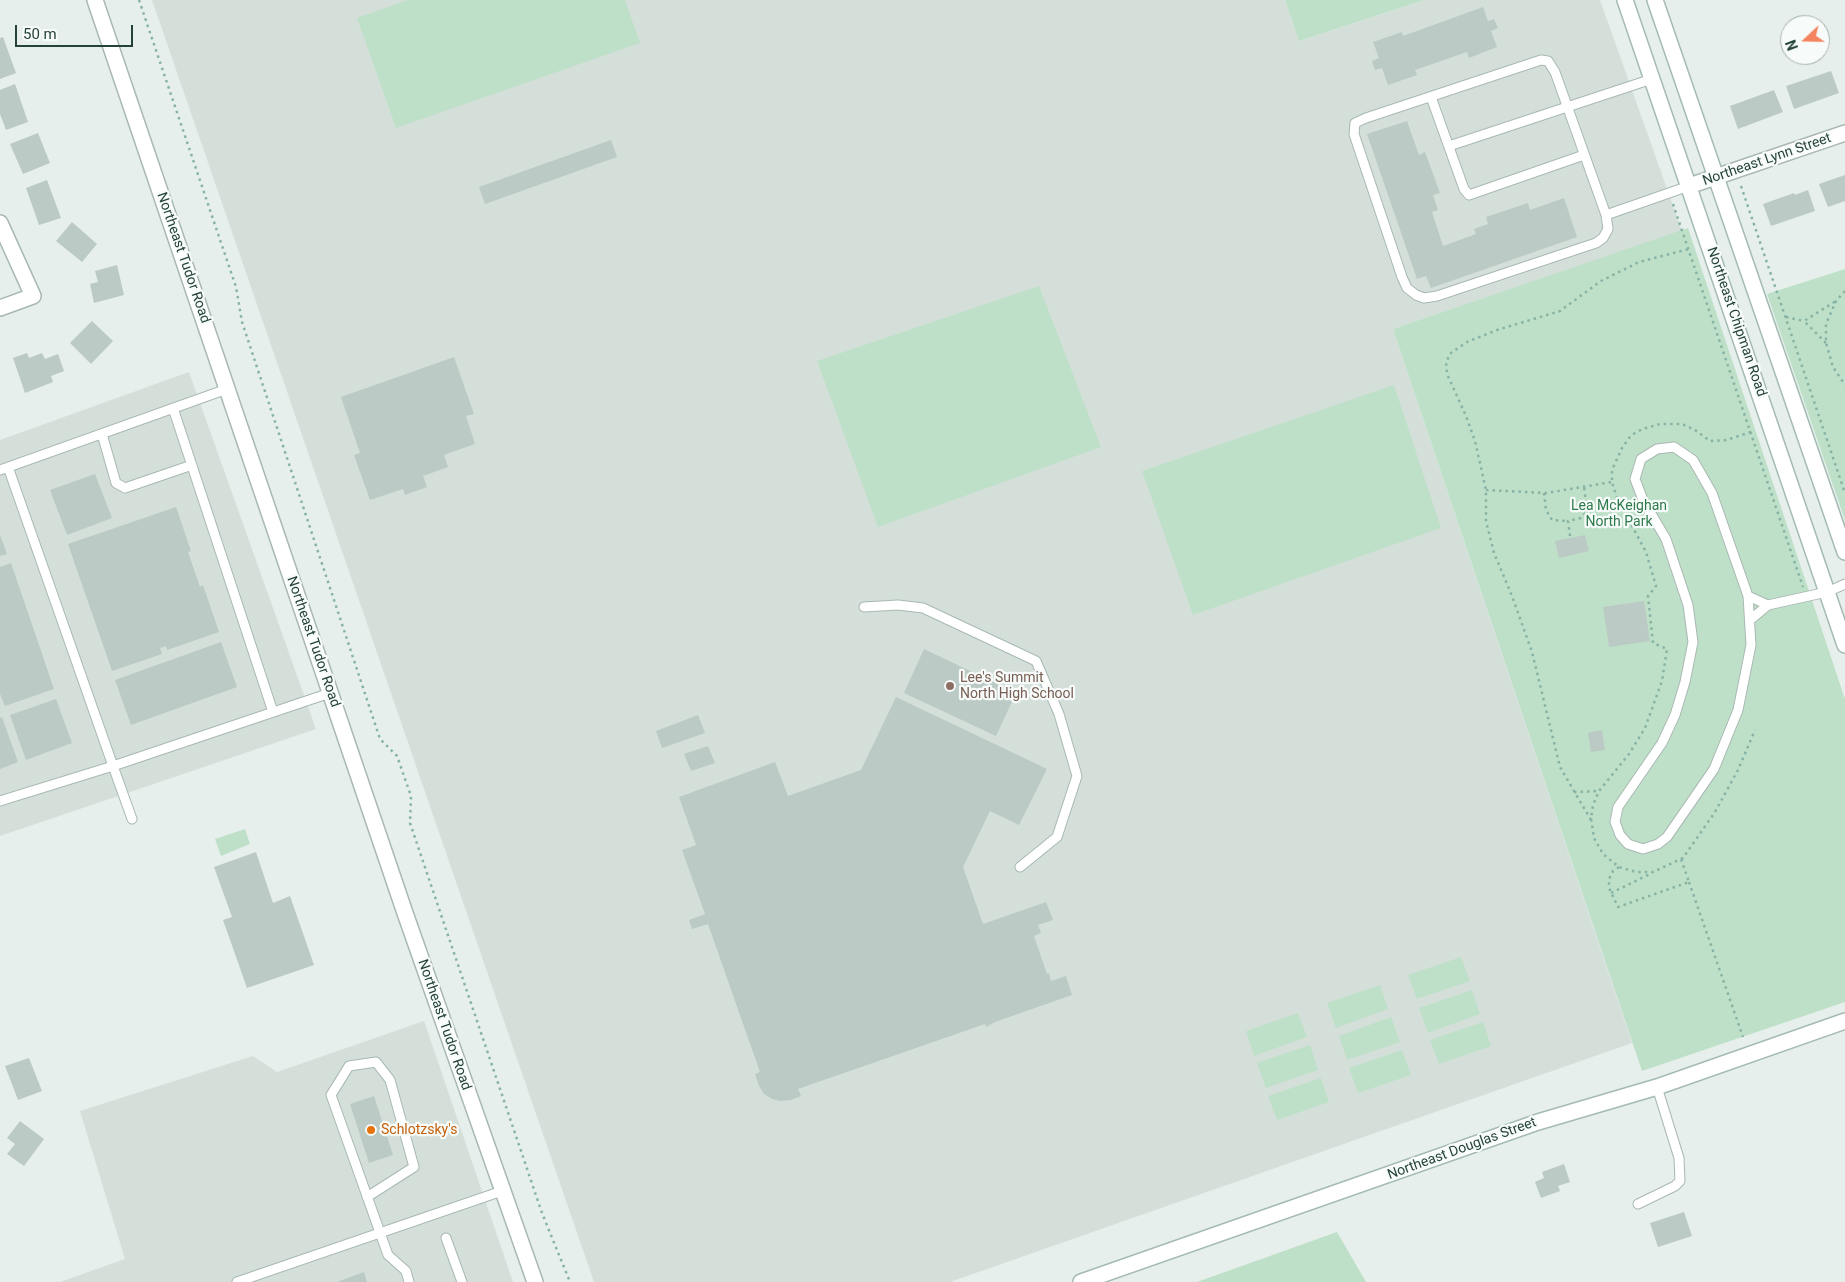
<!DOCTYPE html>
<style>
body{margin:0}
#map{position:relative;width:1845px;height:1282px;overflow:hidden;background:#e6efeb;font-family:Roboto,sans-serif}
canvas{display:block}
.north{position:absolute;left:1780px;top:15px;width:50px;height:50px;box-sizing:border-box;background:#f7fbf9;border:1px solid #a3b1ad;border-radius:50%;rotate:249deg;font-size:14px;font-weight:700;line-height:20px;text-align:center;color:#24423a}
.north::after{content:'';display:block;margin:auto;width:18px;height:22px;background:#f4845f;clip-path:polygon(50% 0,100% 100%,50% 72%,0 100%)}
.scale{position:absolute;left:15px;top:25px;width:118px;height:22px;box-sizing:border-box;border:2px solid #24423a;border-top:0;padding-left:6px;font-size:15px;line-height:18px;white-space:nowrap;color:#24423a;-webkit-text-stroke:4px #f7fbf9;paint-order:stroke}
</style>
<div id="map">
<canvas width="1845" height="1282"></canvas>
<div class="north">N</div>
<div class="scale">50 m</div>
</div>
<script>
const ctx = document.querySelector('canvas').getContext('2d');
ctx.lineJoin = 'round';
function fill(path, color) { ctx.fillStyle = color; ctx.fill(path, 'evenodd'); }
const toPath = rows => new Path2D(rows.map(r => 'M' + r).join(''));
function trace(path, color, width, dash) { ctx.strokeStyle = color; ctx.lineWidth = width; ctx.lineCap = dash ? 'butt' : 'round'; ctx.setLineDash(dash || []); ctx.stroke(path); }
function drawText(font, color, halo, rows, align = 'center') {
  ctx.font = font + ' Roboto,sans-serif'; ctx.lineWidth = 4.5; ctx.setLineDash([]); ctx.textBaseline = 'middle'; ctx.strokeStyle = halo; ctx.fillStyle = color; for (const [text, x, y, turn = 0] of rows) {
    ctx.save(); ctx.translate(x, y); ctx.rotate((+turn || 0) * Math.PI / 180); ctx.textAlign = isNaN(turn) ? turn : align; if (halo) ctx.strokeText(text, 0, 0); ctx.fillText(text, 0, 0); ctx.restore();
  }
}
fill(toPath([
 [152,0,1285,0,1299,41,1424,0,1600,0,1682,231,1393,329,1632,1043,950,1282,594,1282],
 [189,372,316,729,0,836,0,440],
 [424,1021,513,1282,60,1282,125,1259,80,1111,253,1056,277,1072]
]), '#d4dfda');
fill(toPath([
 [408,0,625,0,640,43,396,128,357,18],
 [1285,0,1424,0,1299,41],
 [1688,228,1845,699,1845,1002,1642,1071,1393,329],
 [1845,269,1845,520,1767,294],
 [1039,286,1101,447,878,527,817,361],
 [1394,385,1441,528,1193,615,1142,471],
 [245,829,250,844,221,856,215,839],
 [1461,957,1470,981,1417,999,1408,975],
 [1380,985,1388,1009,1336,1028,1327,1003],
 [1472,990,1480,1014,1428,1033,1419,1008],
 [1298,1013,1307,1037,1254,1056,1246,1031],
 [1391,1017,1400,1042,1347,1060,1339,1036],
 [1483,1022,1491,1046,1439,1064,1430,1040],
 [1310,1045,1318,1070,1266,1088,1257,1063],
 [1402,1050,1411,1075,1358,1093,1349,1068],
 [1321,1078,1329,1102,1277,1120,1268,1096],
 [1337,1232,1366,1282,1197,1282]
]), '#bfe0c8');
fill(toPath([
 [1483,7,1488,21,1494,19,1498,28,1491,31,1497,47,1469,58,1467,52,1415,70,1417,75,1388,85,1382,68,1375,70,1372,61,1379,58,1373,42,1402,32,1403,36],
 [3,37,16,73,0,79,0,38],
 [1831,71,1839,93,1794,109,1786,86],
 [15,84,28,122,6,130,0,114,0,90],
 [1774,90,1783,112,1738,129,1730,106],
 [1407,121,1419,155,1425,152,1440,193,1433,195,1438,210,1432,212,1443,246,1476,234,1474,229,1488,224,1486,217,1528,203,1530,210,1564,198,1577,237,1431,288,1426,276,1417,279,1367,134],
 [38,133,50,163,23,174,10,144],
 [611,140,617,157,485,204,479,187],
 [1845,175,1845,201,1828,207,1819,184],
 [47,180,61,218,39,225,26,188],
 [1808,190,1815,211,1771,226,1763,204,1794,193,1795,195],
 [72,222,97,244,82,262,56,241],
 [117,265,124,295,94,303,90,284,98,282,95,271],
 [92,321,113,341,91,364,70,343],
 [27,353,29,358,42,353,45,359,58,354,64,371,51,376,53,382,25,393,13,358],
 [454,357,474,414,466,416,475,444,444,455,448,467,423,476,427,487,405,495,403,489,370,500,354,455,360,453,341,397],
 [95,474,112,518,67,535,50,490],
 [176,507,191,551,188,552,200,587,203,585,219,632,167,650,166,646,160,648,162,654,112,671,68,544],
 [0,535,7,554,0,556],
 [1585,535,1589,551,1559,558,1555,541],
 [11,563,54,689,5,706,0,694,0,567],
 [1644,601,1650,641,1609,647,1603,607],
 [221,642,237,687,131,725,115,680],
 [924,649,1016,693,996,736,904,693],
 [896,697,1047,769,1019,825,990,811,963,867,983,924,1046,902,1053,920,1038,925,1041,933,1034,936,1047,974,1049,973,1051,981,1066,976,1072,995,995,1022,986,1027,985,1024,798,1089,801,1096,791,1100,780,1101,772,1099,764,1094,759,1086,755,1074,760,1072,708,924,692,929,689,920,705,914,682,850,696,845,679,797,775,762,788,796,861,770],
 [56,699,72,743,26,760,10,715],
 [698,715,705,733,662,748,656,731],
 [2,717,18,762,0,769,0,718],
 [1602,730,1605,750,1591,752,1588,733],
 [708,746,715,763,691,771,684,754],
 [256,852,273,903,290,896,314,965,247,988,223,920,232,917,214,867],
 [29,1058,42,1091,18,1100,5,1066],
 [374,1096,393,1155,369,1163,350,1104],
 [20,1121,44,1139,24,1166,7,1154,15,1144,7,1138],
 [1564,1164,1570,1182,1558,1186,1560,1191,1541,1198,1535,1182,1544,1178,1542,1172],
 [1684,1212,1692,1236,1658,1247,1650,1223],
 [364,1272,367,1282,337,1282]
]), '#bbcac4');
const service = toPath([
 [1431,97,1464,189,1469,195,1584,155],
 [1449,146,1652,79],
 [1606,215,1555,72,1548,61,1541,60,1366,118,1355,123,1354,134,1402,277,1407,288,1416,295,1424,298,1437,296,1596,243,1603,238,1608,229,1606,215,1689,186],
 [173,408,273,712],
 [102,434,116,483,125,488,192,465],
 [0,470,227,389],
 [1748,596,1751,645,1738,710,1714,769,1667,837,1658,844,1643,849,1628,844,1620,835,1615,822,1618,807,1662,743,1675,715,1685,682,1693,642,1688,605,1666,539,1643,500,1635,479,1641,459,1657,449,1674,447,1693,460,1712,493,1748,596,1768,605],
 [864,607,898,605,923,608,1036,661,1059,714,1077,776,1057,837,1020,867],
 [1750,620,1768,605,1827,592,1845,584],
 [0,801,113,766,8,467],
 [132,819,113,766,330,693],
 [367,1197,414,1167,390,1080,376,1062,349,1066,331,1095,388,1255,406,1271,409,1282],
 [1638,1204,1675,1186,1680,1181,1679,1158,1657,1087],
 [446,1238,462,1282],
 [237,1282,502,1191]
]);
const minor = toPath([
 [1689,186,1845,133],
 [0,223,33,296,0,308]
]);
const tertiary = toPath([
 [95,0,405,913,535,1282]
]);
const secondary = toPath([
 [1625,0,1845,645],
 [1655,0,1845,552],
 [1081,1282,1538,1122,1657,1087,1845,1021]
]);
trace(service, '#a8b8b2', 11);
trace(minor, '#a8b8b2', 18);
trace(tertiary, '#a8b8b2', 18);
trace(secondary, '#a4bbb3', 18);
trace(toPath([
 [139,0,236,287,242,322,380,739,397,756,411,796,410,823,542,1213,570,1282],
 [1741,186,1845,493],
 [1673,204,1803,587],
 [1845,291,1836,301,1826,324,1826,343,1833,367,1845,385],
 [1786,317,1804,321],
 [1826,343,1804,321,1836,301],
 [1751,432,1726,440,1710,441,1695,430,1682,424,1660,424,1646,428,1636,432,1629,438,1622,448,1612,470,1612,482,1617,498,1646,552,1656,586,1648,596,1653,643,1667,649,1662,681,1645,728,1629,754,1599,791,1593,805,1591,818,1594,838,1603,854,1619,867,1636,872,1653,872,1683,858,1715,812,1738,770,1755,730],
 [1486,490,1546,493,1612,482],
 [1544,493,1546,510,1552,520,1568,521],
 [1570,536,1568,521,1581,518,1587,511,1584,486],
 [1574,792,1599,791],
 [1591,820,1560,767,1532,652,1512,596,1494,553,1486,521,1486,490,1475,441,1466,416,1447,374,1446,362,1451,353,1467,342,1497,330,1560,311,1601,281,1639,262,1689,249],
 [1619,867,1613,871,1609,879,1609,888,1618,907,1689,882,1681,859],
 [1689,882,1743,1037],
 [1611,893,1652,873]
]), '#86b3a5', 2.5, [2.5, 4]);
trace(service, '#fff', 9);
trace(minor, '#fff', 15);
trace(tertiary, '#fff', 15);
trace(secondary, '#fff', 15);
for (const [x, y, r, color] of [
 [950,686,5,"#8d6e63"],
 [371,1130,5,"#e8710a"]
]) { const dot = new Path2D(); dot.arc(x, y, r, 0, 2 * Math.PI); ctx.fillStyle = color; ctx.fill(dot); trace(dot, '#f7fbf9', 2); }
drawText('14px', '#24423a', '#f7fbf9', [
 ["Northeast Lynn Street",1767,160,-19],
 ["Northeast Tudor Road",183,258,71],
 ["Northeast Chipman Road",1736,322,71],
 ["Northeast Tudor Road",313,642,71],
 ["Northeast Tudor Road",444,1025,71],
 ["Northeast Douglas Street",1462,1149,-20]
]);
drawText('14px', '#2d7a4b', '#f7fbf9', [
 ["Lea McKeighan",1619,506],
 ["North Park",1619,522]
]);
drawText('14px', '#785e54', '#f7fbf9', [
 ["Lee's Summit",960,678],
 ["North High School",960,694]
], 'left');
drawText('14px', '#c56008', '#f7fbf9', [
 ["Schlotzsky's",381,1130]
], 'left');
</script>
